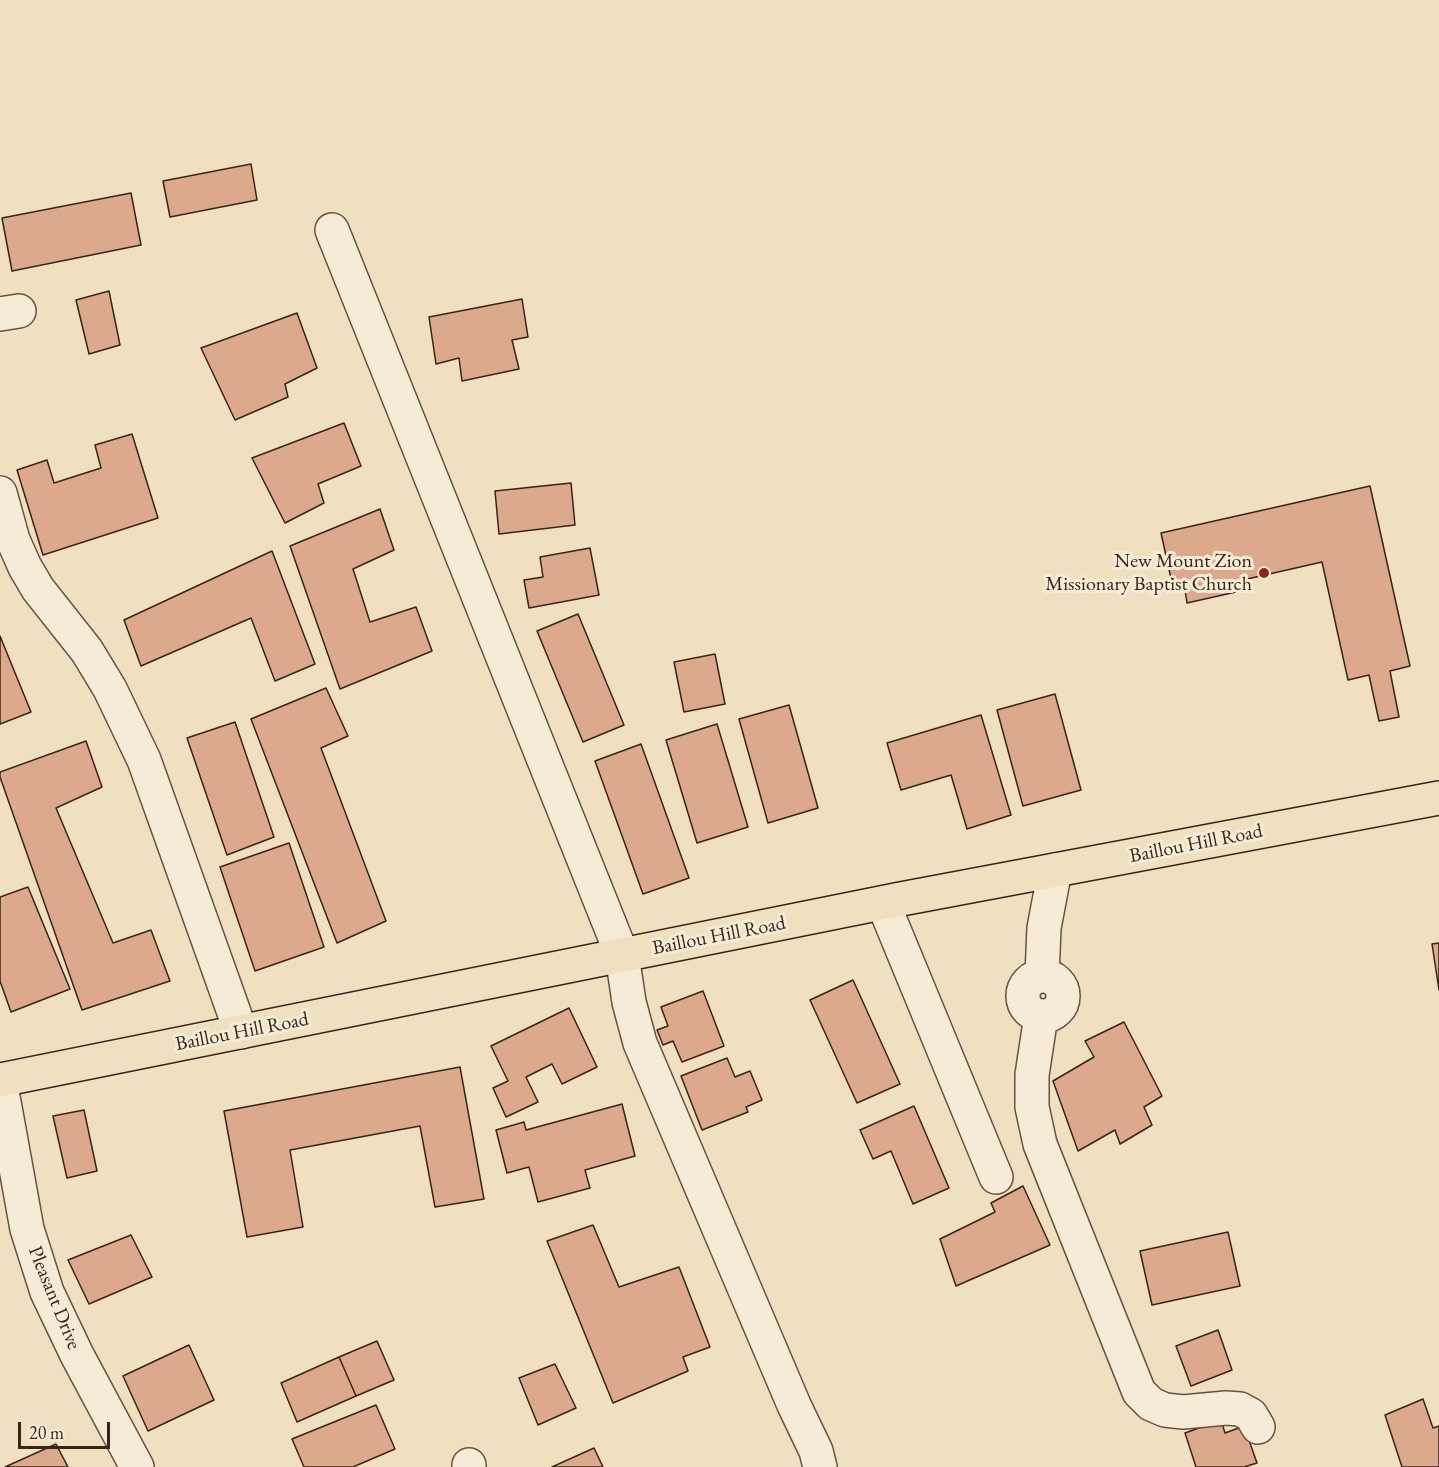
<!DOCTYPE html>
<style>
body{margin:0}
#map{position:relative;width:1439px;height:1467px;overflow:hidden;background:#f0e0c0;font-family:"EB Garamond",serif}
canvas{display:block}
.scale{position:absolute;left:18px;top:1422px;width:92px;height:27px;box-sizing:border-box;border:3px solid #3a2319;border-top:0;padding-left:8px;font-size:18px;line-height:21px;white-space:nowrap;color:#3a2319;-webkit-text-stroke:4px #f5ebd6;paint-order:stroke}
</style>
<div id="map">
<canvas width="1439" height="1467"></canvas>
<div class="scale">20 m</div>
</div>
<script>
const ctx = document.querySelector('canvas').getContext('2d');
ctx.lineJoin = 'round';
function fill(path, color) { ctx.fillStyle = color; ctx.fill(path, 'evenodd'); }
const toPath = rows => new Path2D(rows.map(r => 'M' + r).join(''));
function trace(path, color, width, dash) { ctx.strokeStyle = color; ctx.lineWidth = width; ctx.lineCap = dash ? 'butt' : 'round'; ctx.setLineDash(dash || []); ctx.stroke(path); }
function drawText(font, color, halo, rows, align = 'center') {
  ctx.font = font + ' "EB Garamond",serif'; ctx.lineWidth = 6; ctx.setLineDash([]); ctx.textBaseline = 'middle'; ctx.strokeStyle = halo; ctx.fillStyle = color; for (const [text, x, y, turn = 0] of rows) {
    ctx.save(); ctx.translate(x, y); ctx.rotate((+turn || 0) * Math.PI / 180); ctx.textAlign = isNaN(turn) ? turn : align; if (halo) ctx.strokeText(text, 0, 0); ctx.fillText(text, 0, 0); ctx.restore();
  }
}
const building = toPath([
 [251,164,257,200,170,217,163,181,251,164],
 [131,193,141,245,12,271,2,218,131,193],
 [109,291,120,345,89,354,76,300,109,291],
 [522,299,528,337,512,340,519,369,462,381,459,358,436,364,429,317,522,299],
 [297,313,317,368,285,384,288,397,235,420,201,348,297,313],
 [344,423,361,466,318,484,324,503,285,523,252,458,344,423],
 [132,434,158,518,43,555,17,470,47,460,54,483,101,468,95,445,132,434],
 [571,483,575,525,499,534,495,491,571,483],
 [1370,486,1410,666,1390,671,1399,717,1379,721,1369,675,1348,680,1322,562,1234,582,1236,592,1187,603,1185,590,1174,592,1161,533,1370,486],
 [380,509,394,550,353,569,370,622,416,607,432,651,340,689,290,546,380,509],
 [590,548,599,595,529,608,524,580,543,577,540,557,590,548],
 [272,551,315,664,275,681,251,618,141,666,124,620,272,551],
 [578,614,624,725,583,742,537,631,578,614],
 [0,636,31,712,0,724,0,636],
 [715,654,725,704,684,712,674,662,715,654],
 [326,688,348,736,321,748,386,921,337,943,251,719,326,688],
 [1055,694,1081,790,1023,806,997,710,1055,694],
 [789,705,818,808,768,823,739,719,789,705],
 [981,715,1011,815,967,829,951,775,901,790,887,743,981,715],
 [235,722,274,837,227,855,187,738,235,722],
 [717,724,748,827,697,843,666,740,717,724],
 [86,741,102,787,56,808,113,943,151,930,170,981,82,1010,0,777,0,772,86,741],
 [641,744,689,878,643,894,595,761,641,744],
 [289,843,324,947,255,971,220,867,289,843],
 [28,887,70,989,11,1012,0,981,0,897,28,887],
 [1439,943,1439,990,1432,944,1439,943],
 [853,980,900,1084,857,1103,810,1000,853,980],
 [703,991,724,1046,682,1062,673,1041,663,1045,657,1030,668,1026,661,1007,703,991],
 [569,1008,597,1067,562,1084,552,1064,526,1077,538,1102,506,1117,493,1088,508,1081,491,1046,569,1008],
 [1124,1022,1162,1096,1144,1107,1152,1125,1120,1144,1115,1130,1078,1151,1053,1081,1094,1057,1085,1041,1124,1022],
 [727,1058,735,1077,750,1071,762,1100,746,1107,748,1112,702,1130,681,1076,727,1058],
 [460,1067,484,1199,435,1207,420,1126,290,1150,303,1227,247,1237,224,1111,460,1067],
 [622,1104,635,1156,585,1170,590,1188,538,1202,529,1167,507,1173,496,1130,524,1122,526,1130,622,1104],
 [914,1106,949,1188,913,1204,891,1151,873,1159,860,1130,914,1106],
 [84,1110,97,1171,67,1178,53,1116,84,1110],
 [1023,1186,1050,1245,956,1286,940,1239,995,1212,991,1203,1023,1186],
 [593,1225,619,1287,679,1267,710,1347,683,1357,688,1371,613,1403,547,1241,593,1225],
 [1228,1232,1240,1286,1152,1305,1140,1251,1228,1232],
 [131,1235,152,1277,89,1304,68,1260,131,1235],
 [1218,1330,1232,1370,1191,1386,1176,1346,1218,1330],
 [377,1341,394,1380,356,1396,339,1357,377,1341],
 [189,1345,214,1400,148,1431,123,1376,189,1345],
 [339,1357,356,1396,297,1422,281,1383,339,1357],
 [555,1364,576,1408,538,1425,519,1378,555,1364],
 [1423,1399,1433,1428,1439,1426,1439,1467,1402,1467,1385,1415,1423,1399],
 [376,1405,395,1449,353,1467,304,1467,292,1439,376,1405],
 [1221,1420,1225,1433,1244,1426,1257,1463,1244,1467,1196,1467,1185,1433,1221,1420],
 [56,1444,68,1467,5,1467,56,1444],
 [594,1448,603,1467,552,1467,594,1448]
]);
fill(building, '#dca98d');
trace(building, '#3a2319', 1.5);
const minor = toPath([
 [332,230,622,955,629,1002,640,1043,794,1405,816,1451,820,1467],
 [0,314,19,311],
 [0,493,13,540,25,567,38,589,87,651,110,689,144,760,241,1032],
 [883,903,996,1177],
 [1042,975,1044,928,1055,870],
 '1023 996a20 20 0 1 1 40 0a20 20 0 1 1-40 0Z',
 [1041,1016,1032,1075,1032,1107,1040,1144,1139,1392,1151,1404,1165,1410,1183,1412,1226,1408,1240,1409,1251,1415,1258,1427],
 [0,1080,27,1229,47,1292,77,1355,137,1467],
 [469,1465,469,1467]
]);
const major = toPath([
 [0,1080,901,899,1439,798]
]);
trace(minor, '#685243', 36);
trace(major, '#3a2319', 36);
trace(minor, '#f5ebd6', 33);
trace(major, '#f0e0c0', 33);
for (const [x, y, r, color] of [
 [1264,573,6,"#8f2418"]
]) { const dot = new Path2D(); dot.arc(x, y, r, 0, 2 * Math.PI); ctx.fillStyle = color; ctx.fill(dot); trace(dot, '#f5ebd6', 2); }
drawText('20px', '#3a2319', '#f5ebd6', [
 ["New Mount Zion",1252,562],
 ["Missionary Baptist Church",1252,585]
], 'right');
drawText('20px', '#3a2319', '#f5ebd6', [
 ["Baillou Hill Road",1196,844,-11],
 ["Baillou Hill Road",719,936,-11],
 ["Baillou Hill Road",242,1032,-11],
 ["Pleasant Drive",54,1298,68]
]);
</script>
